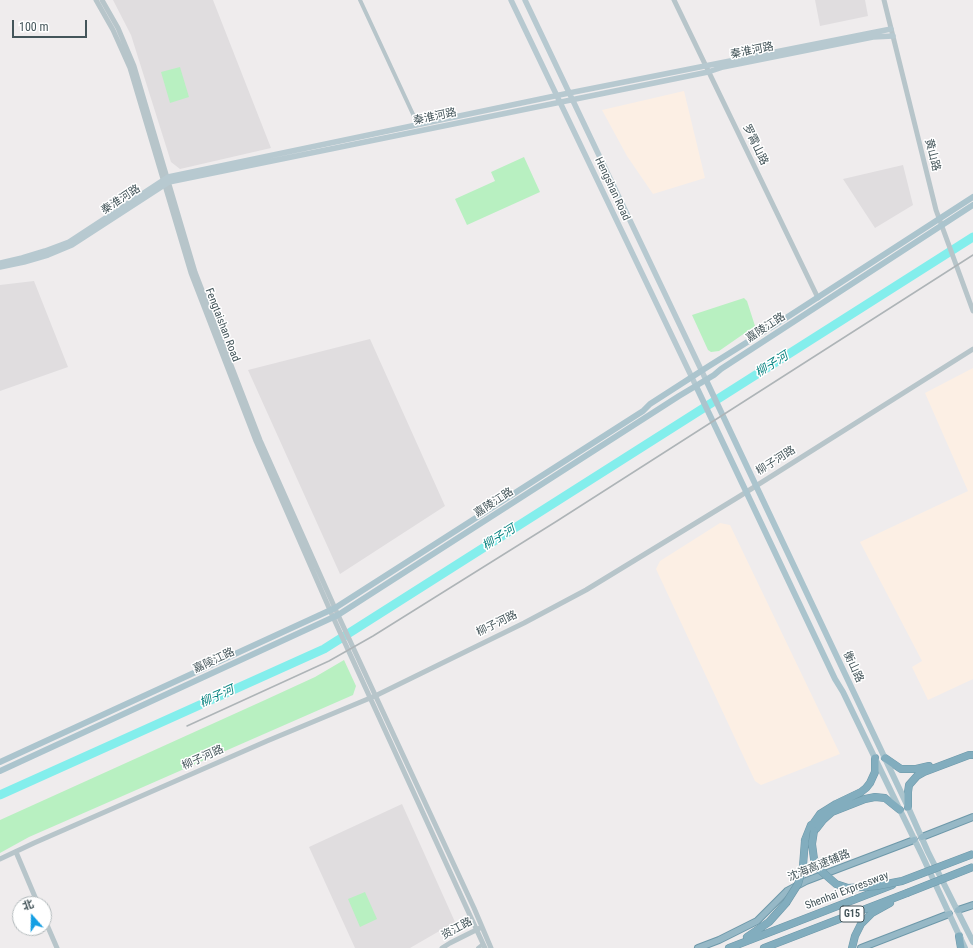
<!DOCTYPE html>
<meta charset="utf-8">
<style>
body{margin:0}
#map{position:relative;width:973px;height:948px;overflow:hidden;background:#efeced;font-family:"Roboto Condensed","Noto Sans SC",sans-serif}
canvas{display:block}
.north{position:absolute;left:12px;top:896px;width:40px;height:40px;box-sizing:border-box;background:#fff;border:1px solid #b4bbbd;border-radius:50%;rotate:340deg;font-size:11px;font-weight:700;line-height:16px;text-align:center;color:#44555a}
.north::after{content:'';display:block;margin:auto;width:14px;height:18px;background:#139ee3;clip-path:polygon(50% 0,100% 100%,50% 72%,0 100%)}
.scale{position:absolute;left:12px;top:20px;width:75px;height:18px;box-sizing:border-box;border:2px solid #44555a;border-top:0;padding-left:5px;font-size:12px;line-height:14px;white-space:nowrap;color:#44555a;-webkit-text-stroke:3px #fff;paint-order:stroke}
</style>
<div id="map">
<canvas width="973" height="948"></canvas>
<div class="north">北</div>
<div class="scale">100 m</div>
</div>
<script>
const ctx = document.querySelector('canvas').getContext('2d');
ctx.lineJoin = 'round';
function fill(path, color) { ctx.fillStyle = color; ctx.fill(path, 'evenodd'); }
const toPath = rows => new Path2D(rows.map(r => 'M' + r).join(''));
function trace(path, color, width, dash) { ctx.strokeStyle = color; ctx.lineWidth = width; ctx.lineCap = dash ? 'butt' : 'round'; ctx.setLineDash(dash || []); ctx.stroke(path); }
function drawText(font, color, halo, rows, align = 'center') {
  ctx.font = font + ' "Roboto Condensed","Noto Sans SC",sans-serif'; ctx.lineWidth = 3; ctx.setLineDash([]); ctx.textBaseline = 'middle'; ctx.strokeStyle = halo; ctx.fillStyle = color; for (const [text, x, y, turn = 0] of rows) {
    ctx.save(); ctx.translate(x, y); ctx.rotate((+turn || 0) * Math.PI / 180); ctx.textAlign = isNaN(turn) ? turn : align; if (halo) ctx.strokeText(text, 0, 0); ctx.fillText(text, 0, 0); ctx.restore();
  }
}
fill(toPath([
 [684,91,705,178,653,194,627,156,602,110],
 [973,368,973,679,928,700,912,667,922,661,860,542,968,491,925,393],
 [720,523,730,525,840,754,761,785,755,781,656,569,660,561]
]), '#fcefe4');
fill(toPath([
 [113,0,213,0,271,148,180,169,171,162,131,35],
 [815,0,865,0,868,16,820,26],
 [903,165,913,205,875,228,843,179],
 [34,281,68,367,0,391,0,285],
 [370,339,445,506,340,574,248,370],
 [402,804,455,922,410,948,355,948,309,847]
]), '#e0dddf');
fill(toPath([
 [180,67,189,97,170,103,161,72],
 [524,157,540,192,467,225,455,199,495,181,491,172],
 [744,298,747,301,755,326,719,351,711,352,708,350,692,315],
 [344,660,356,686,353,695,29,837,0,853,0,820,265,700,315,677],
 [365,892,377,919,360,927,348,899]
]), '#b8f0c1');
trace(toPath([
 [0,795,324,649,973,237]
]), '#83eeec', 9);
const trunk = toPath([
 [922,837,973,817],
 [958,910,973,905],
 [698,948,719,940,757,921,787,891,806,881,914,840],
 [861,948,949,914]
]);
const motorway = toPath([
 [885,758,901,769,916,769,929,766],
 [908,807,908,792,909,785,917,776,924,772,969,755,973,755],
 [816,829,823,820,832,812,865,799,875,797,885,798,900,810],
 [805,840,811,825,813,824,820,814,836,804,861,792,866,788,870,783,875,772,875,758],
 [959,936,961,948],
 [747,937,769,922,786,903],
 [729,948,892,885],
 [764,948,907,893],
 [852,948,855,936,861,924,872,913,890,903]
]);
trace(trunk, '#6d98a9', 8);
trace(motorway, '#6d98a9', 8);
trace(toPath([
 [360,0,418,125],
 [478,948,483,944]
]), '#b7c5ca', 4);
trace(toPath([
 [96,0,113,30,130,68,191,273,256,441,333,617,485,948],
 [102,0,118,28,134,66,195,272,260,440,338,615,474,908,491,948],
 [674,0,818,298],
 [884,0,936,210,973,311],
 [16,852,38,904],
 [0,859,34,843,267,741,375,696,524,623,586,590,740,496,973,349],
 [44,918,57,948],
 [442,948,450,943,480,928]
]), '#b7c5ca', 5);
trace(toPath([
 [511,0,696,386],
 [525,0,706,380],
 [0,263,22,258,45,251,69,242,168,177,569,93,891,29],
 [0,267,24,262,48,255,72,245,169,182,708,72,723,67,873,37,893,36]
]), '#b7c9d0', 5.5);
trace(toPath([
 [706,380,908,807,928,852,973,942],
 [696,386,835,679,843,692,900,810,921,853,965,948],
 [0,762,335,608,643,411,650,404,709,366,789,316,973,197],
 [0,771,338,615,679,396,714,375,721,369,973,205]
]), '#abc4cd', 6);
trace(trunk, '#96b8c6', 6);
trace(motorway, '#82adbe', 7);
trace(toPath([
 [187,726,329,661,373,636,557,521,973,255]
]), '#aeb4b7', 1.5);
const motorwayBridge = toPath([
 [814,831,812,844,814,859,820,870,836,884,848,888,876,886,902,881,973,854],
 [907,893,973,867],
 [786,903,798,884,803,866,805,840]
]);
trace(motorwayBridge, '#6d98a9', 8, []);
trace(motorwayBridge, '#82adbe', 7);
for (const [x, y, w] of [
 [852,914,24]
]) { const box = new Path2D(); box.roundRect(x - w / 2, y - 8, w, 16, 3); ctx.fillStyle = '#fff'; ctx.fill(box); trace(box, '#44555a', 1); }
drawText('bold 10px', '#44555a', null, [
 ["G15",852,914]
]);
drawText('11px', '#44555a', '#fff', [
 ["秦淮河路",752,51,-11],
 ["秦淮河路",435,117,-12],
 ["罗霄山路",755,145,64],
 ["黄山路",932,155,76],
 ["Hengshan Road",612,189,65],
 ["秦淮河路",121,200,-33],
 ["Fengtaishan Road",222,325,69],
 ["嘉陵江路",766,328,-33],
 ["柳子河路",776,461,-32],
 ["嘉陵江路",494,503,-33],
 ["柳子河路",497,624,-26],
 ["嘉陵江路",214,661,-25],
 ["衡山路",853,667,65],
 ["柳子河路",203,758,-24],
 ["沈海高速辅路",819,866,-22],
 ["Shenhai Expressway",847,891,-21],
 ["资江路",457,929,-28]
]);
drawText('italic 12px', '#0a8481', '#fff', [
 ["柳子河",772,365,-32],
 ["柳子河",499,538,-32],
 ["柳子河",217,697,-24]
]);
</script>
